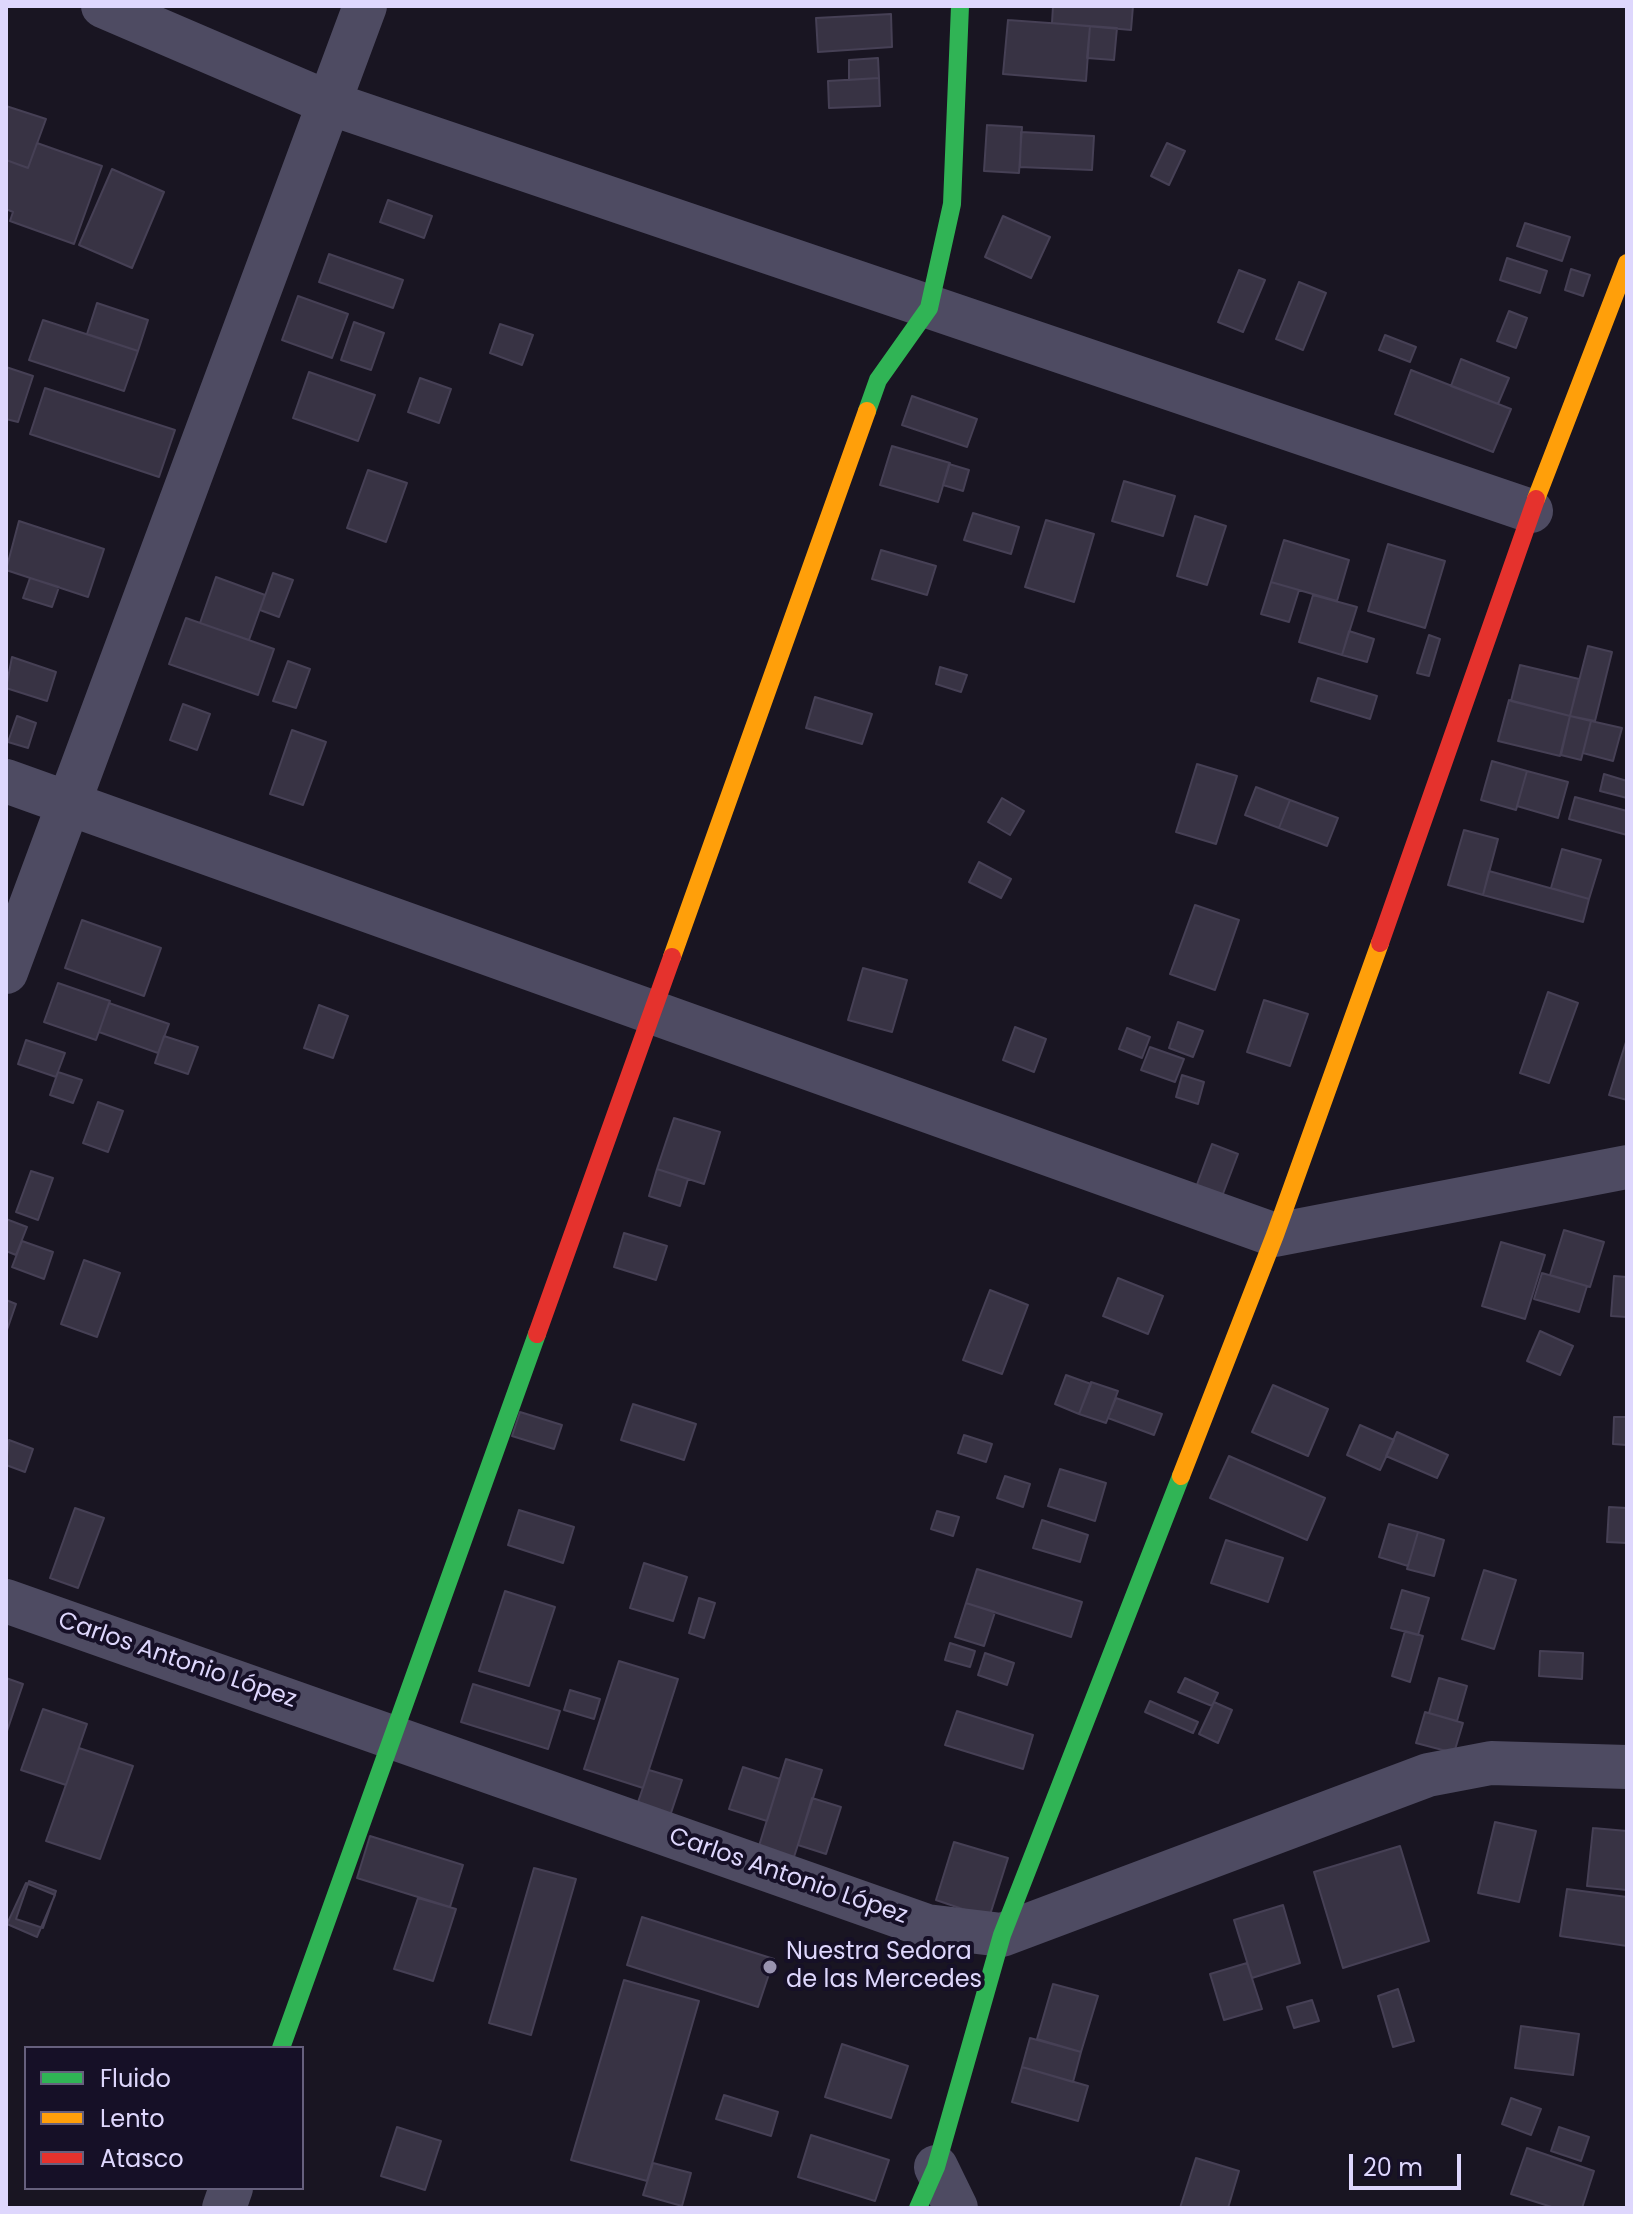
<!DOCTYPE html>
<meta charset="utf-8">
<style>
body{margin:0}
#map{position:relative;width:1633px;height:2214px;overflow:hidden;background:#191522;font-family:Poppins,sans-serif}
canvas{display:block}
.frame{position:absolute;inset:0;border:8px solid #ded7fd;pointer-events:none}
.legend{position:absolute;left:24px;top:2046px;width:280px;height:144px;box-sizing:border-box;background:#161027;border:2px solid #66607d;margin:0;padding:10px 14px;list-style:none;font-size:24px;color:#ded7fd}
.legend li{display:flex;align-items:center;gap:16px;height:40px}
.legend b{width:40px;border:2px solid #66607d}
.scale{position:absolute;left:1349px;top:2154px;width:112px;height:36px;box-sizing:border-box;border:4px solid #ded7fd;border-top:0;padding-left:10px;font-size:24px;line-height:28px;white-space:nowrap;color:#ded7fd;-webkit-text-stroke:6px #161027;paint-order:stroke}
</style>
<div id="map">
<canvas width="1633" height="2214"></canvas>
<div class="frame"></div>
<ul class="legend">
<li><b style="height:10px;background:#30b455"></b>Fluido</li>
<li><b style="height:10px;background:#ff9f0a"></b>Lento</li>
<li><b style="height:10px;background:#e5322d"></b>Atasco</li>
</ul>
<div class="scale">20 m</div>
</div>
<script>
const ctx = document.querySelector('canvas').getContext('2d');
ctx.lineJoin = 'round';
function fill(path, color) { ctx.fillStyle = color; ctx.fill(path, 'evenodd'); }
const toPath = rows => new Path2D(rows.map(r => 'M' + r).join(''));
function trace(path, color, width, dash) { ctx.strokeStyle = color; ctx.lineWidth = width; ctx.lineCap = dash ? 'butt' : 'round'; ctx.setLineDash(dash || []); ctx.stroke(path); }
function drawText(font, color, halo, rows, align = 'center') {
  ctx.font = font + ' Poppins,sans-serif'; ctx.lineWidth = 8; ctx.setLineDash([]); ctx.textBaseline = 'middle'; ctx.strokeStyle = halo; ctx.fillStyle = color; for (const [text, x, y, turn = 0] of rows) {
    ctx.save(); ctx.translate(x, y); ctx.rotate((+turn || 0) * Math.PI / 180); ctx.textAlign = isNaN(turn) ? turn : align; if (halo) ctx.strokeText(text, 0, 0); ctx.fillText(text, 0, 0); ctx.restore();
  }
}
const building = toPath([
 [1053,6,1133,6,1131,30,1052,23,1053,6],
 [891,14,892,47,818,52,816,18,891,14],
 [1008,20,1090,26,1086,81,1003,74,1008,20],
 [1090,26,1117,28,1114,60,1087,58,1090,26],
 [878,58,879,78,849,80,849,60,878,58],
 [879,78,880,106,829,108,828,81,879,78],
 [6,106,46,119,28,168,6,160,6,106],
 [987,125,1022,127,1019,173,984,171,987,125],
 [1021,132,1094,136,1092,170,1020,167,1021,132],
 [37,143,102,166,74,244,10,221,13,212,6,209,6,160,28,168,37,143],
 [1167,143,1185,151,1169,185,1151,176,1167,143],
 [112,169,164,192,132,268,79,245,112,169],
 [388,200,432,216,424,238,380,222,388,200],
 [1003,216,1050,237,1031,278,985,257,1003,216],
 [1525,223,1570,237,1562,261,1517,246,1525,223],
 [329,254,403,280,393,308,319,282,329,254],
 [1507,258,1547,271,1540,293,1500,280,1507,258],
 [1571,269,1590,275,1583,296,1565,290,1571,269],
 [1239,270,1265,280,1243,332,1218,322,1239,270],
 [1299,282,1326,293,1303,350,1276,339,1299,282],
 [298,296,348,314,332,358,282,340,298,296],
 [97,303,148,320,138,351,87,334,97,303],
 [1509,311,1527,318,1516,348,1497,341,1509,311],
 [43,320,138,351,124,391,29,360,43,320],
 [354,322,384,333,371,370,341,360,354,322],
 [500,324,533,335,522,365,490,353,500,324],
 [1385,335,1416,347,1410,362,1379,350,1385,335],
 [1461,359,1509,378,1498,404,1451,386,1461,359],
 [6,367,33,376,18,422,6,419,6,367],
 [1411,370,1511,409,1493,452,1395,414,1411,370],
 [309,372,375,395,358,441,293,418,309,372],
 [420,378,451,389,439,423,408,412,420,378],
 [45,388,175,430,159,477,30,434,45,388],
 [912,396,977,419,967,447,902,425,912,396],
 [892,446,950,463,938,502,880,485,892,446],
 [949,464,969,470,963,491,943,485,949,464],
 [368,470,407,483,386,542,347,528,368,470],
 [1124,481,1175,496,1163,536,1112,521,1124,481],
 [973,513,1019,527,1011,554,964,540,973,513],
 [1195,516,1226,526,1207,585,1177,576,1195,516],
 [1046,520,1094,534,1074,602,1025,587,1046,520],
 [19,521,104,549,88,597,6,570,19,521],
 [1284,540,1349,560,1337,601,1271,582,1284,540],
 [1388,544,1445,561,1425,628,1368,611,1388,544],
 [881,550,936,566,927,595,872,579,881,550],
 [273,573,293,580,279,617,260,610,273,573],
 [216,577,265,595,249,640,200,623,216,577],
 [30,578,59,587,52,607,23,598,30,578],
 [1271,582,1299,590,1289,622,1261,614,1271,582],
 [1313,595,1357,607,1342,655,1299,642,1313,595],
 [186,618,274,649,258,695,169,664,186,618],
 [1349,631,1374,639,1367,662,1342,655,1349,631],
 [1429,635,1440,639,1429,676,1417,673,1429,635],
 [1588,646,1612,652,1595,721,1570,716,1588,646],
 [12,657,56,672,47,701,6,688,12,657],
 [288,661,310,669,296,708,273,701,288,661],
 [1520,665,1579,679,1570,716,1511,701,1520,665],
 [940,667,967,675,961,692,936,684,940,667],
 [1318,678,1377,696,1370,719,1311,701,1318,678],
 [815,697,872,714,862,744,806,728,815,697],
 [1509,700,1570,716,1560,756,1498,741,1509,700],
 [183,704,210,714,197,750,170,740,183,704],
 [17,716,36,723,28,748,8,742,17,716],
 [1570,716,1591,721,1581,760,1561,755,1570,716],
 [1591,721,1622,728,1613,761,1583,753,1591,721],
 [292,730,326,742,303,805,270,794,292,730],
 [1492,761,1527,771,1516,810,1481,800,1492,761],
 [1197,764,1237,776,1216,844,1176,832,1197,764],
 [1527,771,1568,782,1558,818,1517,806,1527,771],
 [1604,774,1627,781,1627,798,1600,791,1604,774],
 [1256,787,1290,800,1279,828,1245,815,1256,787],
 [1575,797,1627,811,1627,835,1569,819,1575,797],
 [1002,798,1024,811,1010,835,988,822,1002,798],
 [1290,800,1338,818,1327,846,1279,828,1290,800],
 [1464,830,1498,839,1483,895,1448,885,1464,830],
 [1562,849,1601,860,1589,899,1551,888,1562,849],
 [979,862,1011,879,1001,898,969,882,979,862],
 [1489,871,1589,899,1583,922,1483,895,1489,871],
 [1195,905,1239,920,1215,990,1170,974,1195,905],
 [82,920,161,948,144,996,65,968,82,920],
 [863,968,907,980,892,1032,848,1020,863,968],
 [58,983,110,1001,96,1040,44,1022,58,983],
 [1548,992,1578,1003,1549,1083,1520,1073,1548,992],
 [1264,1000,1308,1014,1290,1066,1247,1052,1264,1000],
 [109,1003,169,1024,158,1053,99,1032,109,1003],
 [319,1005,348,1016,333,1058,304,1048,319,1005],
 [1178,1022,1203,1031,1193,1057,1169,1048,1178,1022],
 [1015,1027,1046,1039,1034,1072,1003,1060,1015,1027],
 [1127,1028,1150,1037,1142,1058,1119,1049,1127,1028],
 [164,1036,198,1047,188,1074,155,1063,164,1036],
 [26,1040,65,1053,56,1077,18,1064,26,1040],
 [1626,1042,1627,1042,1627,1100,1609,1095,1626,1042],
 [1150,1047,1184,1059,1175,1082,1141,1070,1150,1047],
 [58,1072,82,1080,73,1103,50,1095,58,1072],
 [1182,1075,1204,1082,1198,1104,1176,1097,1182,1075],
 [98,1102,123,1111,108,1152,83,1143,98,1102],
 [674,1118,720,1132,704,1184,657,1169,674,1118],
 [1212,1144,1238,1154,1221,1199,1195,1190,1212,1144],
 [657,1169,688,1179,680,1206,649,1196,657,1169],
 [31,1171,53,1178,38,1220,16,1212,31,1171],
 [6,1219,27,1227,16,1255,6,1251,6,1219],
 [1564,1230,1604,1242,1590,1287,1550,1275,1564,1230],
 [624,1233,667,1246,656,1280,614,1267,624,1233],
 [22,1241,53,1252,44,1279,12,1267,22,1241],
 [1501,1242,1545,1255,1525,1319,1482,1306,1501,1242],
 [84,1260,120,1273,97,1337,61,1324,84,1260],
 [1542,1273,1587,1286,1579,1312,1534,1299,1542,1273],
 [1614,1276,1627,1277,1627,1317,1611,1316,1614,1276],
 [1118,1278,1163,1296,1148,1334,1103,1316,1118,1278],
 [990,1290,1028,1305,1002,1374,963,1360,990,1290],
 [6,1300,16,1304,7,1330,6,1329,6,1300],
 [1540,1331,1573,1346,1560,1375,1527,1361,1540,1331],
 [1066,1375,1091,1384,1079,1414,1055,1404,1066,1375],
 [1091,1382,1118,1391,1106,1423,1079,1414,1091,1382],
 [1273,1385,1328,1409,1308,1456,1252,1432,1273,1385],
 [1116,1398,1162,1414,1154,1435,1108,1418,1116,1398],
 [633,1404,696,1424,684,1460,621,1440,633,1404],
 [520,1412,562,1425,554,1449,512,1436,520,1412],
 [1614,1417,1627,1417,1627,1445,1613,1444,1614,1417],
 [1360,1425,1394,1440,1380,1470,1347,1455,1360,1425],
 [1397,1432,1448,1455,1437,1478,1386,1456,1397,1432],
 [964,1435,992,1444,986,1462,958,1453,964,1435],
 [9,1440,33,1449,25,1472,6,1465,9,1440],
 [1229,1456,1325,1498,1307,1540,1210,1498,1229,1456],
 [1060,1469,1106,1483,1095,1521,1048,1506,1060,1469],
 [1005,1476,1030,1484,1023,1507,997,1498,1005,1476],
 [1609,1507,1627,1508,1627,1543,1607,1542,1609,1507],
 [75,1508,104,1518,78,1588,50,1578,75,1508],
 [519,1510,574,1527,563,1563,508,1545,519,1510],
 [937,1511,959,1517,953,1536,931,1529,937,1511],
 [1042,1520,1088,1535,1080,1562,1033,1548,1042,1520],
 [1389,1524,1418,1532,1408,1566,1379,1557,1389,1524],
 [1418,1532,1444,1540,1434,1576,1407,1569,1418,1532],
 [1226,1540,1283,1558,1268,1602,1211,1583,1226,1540],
 [644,1563,687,1577,673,1621,630,1608,644,1563],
 [977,1569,1082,1602,1071,1637,966,1603,977,1569],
 [1484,1570,1516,1580,1494,1649,1462,1639,1484,1570],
 [1402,1590,1429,1598,1418,1635,1391,1628,1402,1590],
 [505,1591,555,1607,529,1686,479,1671,505,1591],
 [699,1598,715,1603,704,1638,689,1633,699,1598],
 [966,1603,995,1612,984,1646,955,1637,966,1603],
 [1405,1631,1423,1636,1410,1682,1392,1676,1405,1631],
 [950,1643,975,1651,970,1667,945,1660,950,1643],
 [1540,1651,1583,1653,1582,1679,1539,1676,1540,1651],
 [985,1653,1014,1663,1007,1685,978,1675,985,1653],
 [619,1661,678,1679,643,1788,584,1769,619,1661],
 [6,1678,23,1684,6,1734,6,1678],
 [1185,1678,1218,1693,1212,1706,1178,1692,1185,1678],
 [1439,1678,1467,1686,1457,1721,1429,1713,1439,1678],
 [473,1684,560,1711,548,1749,461,1722,473,1684],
 [570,1690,600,1699,594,1719,564,1710,570,1690],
 [1150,1701,1198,1722,1193,1733,1145,1712,1150,1701],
 [1214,1702,1232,1710,1218,1743,1199,1734,1214,1702],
 [43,1709,87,1724,66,1785,21,1770,43,1709],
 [957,1711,1033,1735,1023,1769,945,1745,957,1711],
 [1425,1712,1463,1723,1454,1753,1416,1743,1425,1712],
 [79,1748,133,1766,100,1859,46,1841,79,1748],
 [786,1759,822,1770,793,1860,758,1849,786,1759],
 [743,1767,780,1779,767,1821,729,1809,743,1767],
 [649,1770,682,1780,669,1819,636,1808,649,1770],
 [812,1798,841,1807,826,1854,798,1845,812,1798],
 [1495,1822,1536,1831,1519,1902,1478,1893,1495,1822],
 [1593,1828,1627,1831,1627,1890,1587,1886,1593,1828],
 [370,1836,463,1865,450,1907,357,1878,370,1836],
 [954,1842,1008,1858,989,1918,936,1900,954,1842],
 [1400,1846,1429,1941,1343,1968,1314,1872,1400,1846],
 [534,1868,576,1879,531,2035,489,2023,534,1868],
 [29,1881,56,1891,43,1928,16,1919,29,1881],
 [26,1883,55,1895,37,1937,7,1924,26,1883],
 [1567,1889,1627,1897,1627,1946,1560,1936,1567,1889],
 [418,1898,456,1909,433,1981,394,1969,418,1898],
 [1283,1905,1300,1963,1252,1978,1234,1920,1283,1905],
 [642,1917,774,1959,758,2007,627,1965,642,1917],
 [1247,1963,1262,2009,1224,2020,1210,1974,1247,1963],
 [624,1980,699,2001,647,2181,571,2160,624,1980],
 [1053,1984,1098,1996,1081,2052,1037,2039,1053,1984],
 [1398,1989,1414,2041,1393,2047,1378,1996,1398,1989],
 [1312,2000,1319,2021,1294,2028,1287,2007,1312,2000],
 [1521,2026,1579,2034,1573,2075,1515,2068,1521,2026],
 [1030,2038,1081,2052,1073,2082,1022,2067,1030,2038],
 [842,2044,908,2066,891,2118,825,2097,842,2044],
 [1022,2067,1088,2086,1078,2121,1012,2102,1022,2067],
 [724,2095,778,2112,771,2136,716,2119,724,2095],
 [1511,2098,1541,2109,1531,2135,1502,2124,1511,2098],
 [397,2127,441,2141,425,2190,381,2176,397,2127],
 [1559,2127,1589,2137,1581,2161,1551,2151,1559,2127],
 [811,2135,889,2160,875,2201,798,2177,811,2135],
 [1527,2148,1594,2171,1582,2208,1555,2208,1511,2194,1527,2148],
 [1196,2158,1239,2171,1228,2208,1180,2208,1196,2158],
 [653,2163,691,2173,682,2206,643,2195,653,2163]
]);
fill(building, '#383344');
trace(building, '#464055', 2);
trace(toPath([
 [103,6,329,103,1531,511],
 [6,781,1275,1235,1627,1167],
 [6,972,365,6],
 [6,1601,927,1926,1002,1935,1428,1775,1491,1763,1627,1767],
 [936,2167,956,2208],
 [224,2208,231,2188]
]), '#4e4b62', 44);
trace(toPath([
 [867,411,878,380,929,308,952,204,960,6],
 [281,2048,537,1334],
 [918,2208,936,2167,1002,1935,1181,1476]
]), '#30b455', 18);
trace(toPath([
 [1536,499,1627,263],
 [672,957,867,411],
 [1181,1476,1275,1235,1380,943]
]), '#ff9f0a', 18);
trace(toPath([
 [1380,943,1536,499],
 [537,1334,672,957]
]), '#e5322d', 18);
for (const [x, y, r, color] of [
 [770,1967,8,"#9993b0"]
]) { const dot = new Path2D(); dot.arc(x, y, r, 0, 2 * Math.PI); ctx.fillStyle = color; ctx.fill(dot); trace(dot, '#161027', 3); }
drawText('24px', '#ded7fd', '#161027', [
 ["Carlos Antonio López",177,1661,19],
 ["Carlos Antonio López",788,1877,19]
]);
drawText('24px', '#ded7fd', '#161027', [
 ["Nuestra Sedora",786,1953],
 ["de las Mercedes",786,1981]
], 'left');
</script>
